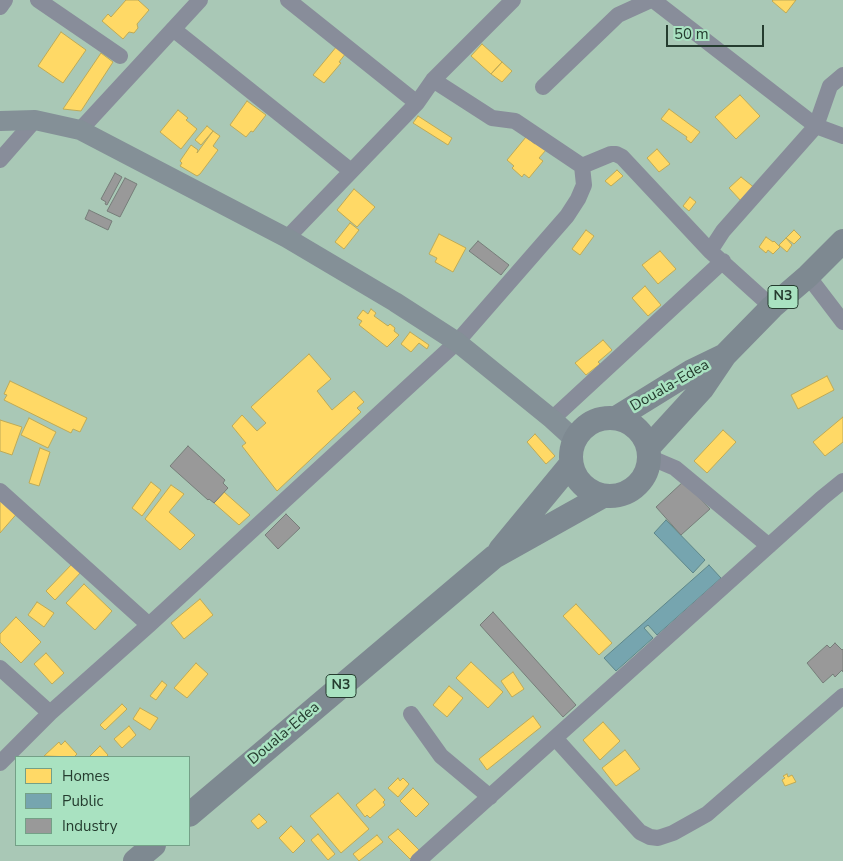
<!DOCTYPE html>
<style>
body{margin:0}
#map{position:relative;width:843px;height:861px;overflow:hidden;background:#a9c8b6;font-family:"Nunito Sans",sans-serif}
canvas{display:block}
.legend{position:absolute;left:15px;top:756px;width:175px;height:90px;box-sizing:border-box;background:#a9e2c1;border:1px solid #74a087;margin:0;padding:6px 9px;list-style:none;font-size:15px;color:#253c2f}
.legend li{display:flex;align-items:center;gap:10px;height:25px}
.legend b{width:25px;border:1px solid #74a087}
.scale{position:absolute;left:666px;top:25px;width:98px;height:22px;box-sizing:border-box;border:2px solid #253c2f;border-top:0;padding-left:6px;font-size:15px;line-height:18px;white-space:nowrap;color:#253c2f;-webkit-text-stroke:4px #a9e2c1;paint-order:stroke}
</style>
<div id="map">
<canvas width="843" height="861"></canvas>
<ul class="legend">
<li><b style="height:14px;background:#ffd966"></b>Homes</li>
<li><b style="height:14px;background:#76a5af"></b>Public</li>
<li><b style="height:14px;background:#999"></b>Industry</li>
</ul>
<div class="scale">50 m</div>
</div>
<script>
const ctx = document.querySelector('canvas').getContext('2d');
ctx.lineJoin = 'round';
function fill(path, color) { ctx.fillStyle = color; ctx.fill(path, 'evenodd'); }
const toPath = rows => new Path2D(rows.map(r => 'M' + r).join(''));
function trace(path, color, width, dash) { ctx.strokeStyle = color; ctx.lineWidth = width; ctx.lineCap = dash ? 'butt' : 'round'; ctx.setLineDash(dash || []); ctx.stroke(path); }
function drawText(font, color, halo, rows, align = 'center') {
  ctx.font = font + ' "Nunito Sans",sans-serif'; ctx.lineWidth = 5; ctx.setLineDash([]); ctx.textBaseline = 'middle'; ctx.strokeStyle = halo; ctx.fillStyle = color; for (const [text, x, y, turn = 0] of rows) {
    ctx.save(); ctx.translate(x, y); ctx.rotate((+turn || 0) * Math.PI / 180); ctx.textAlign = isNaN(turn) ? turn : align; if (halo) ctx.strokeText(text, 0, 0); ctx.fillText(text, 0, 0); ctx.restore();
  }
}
const homes = toPath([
 [126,0,138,0,149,10,137,24,138,28,134,33,129,32,123,39,102,21,108,14,111,17,126,0],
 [773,0,796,0,786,13,772,1,773,0],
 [61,32,86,50,63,83,38,66,61,32],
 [482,44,502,62,491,74,471,56,482,44],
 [337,46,346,53,339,62,341,63,324,83,313,75,337,46],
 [101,53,113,62,81,111,63,109,101,53],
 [502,62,512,71,502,82,491,74,502,62],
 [740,95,760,116,736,139,715,117,740,95],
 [247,101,266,115,253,132,251,131,246,137,230,125,247,101],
 [669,109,700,132,691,143,686,139,687,137,661,119,669,109],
 [178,110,188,118,186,120,197,129,181,149,160,132,178,110],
 [418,116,452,138,448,145,413,123,418,116],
 [207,126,213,131,201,145,195,140,207,126],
 [213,131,220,136,213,146,218,150,200,174,197,176,180,166,182,163,180,161,191,145,198,150,197,153,213,131],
 [526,137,535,144,537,142,546,150,539,158,543,161,529,178,524,174,522,177,512,168,514,166,507,160,526,137],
 [657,149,670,164,659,172,647,158,657,149],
 [617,170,623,176,611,186,605,181,617,170],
 [741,177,756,189,742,202,729,188,741,177],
 [354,189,375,207,357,227,337,210,354,189],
 [690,197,696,202,689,211,683,206,690,197],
 [350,223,359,230,344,249,335,242,350,223],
 [586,230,594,236,580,255,572,249,586,230],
 [794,230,801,237,794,244,786,238,794,230],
 [439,234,466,248,453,272,435,262,437,258,429,254,439,234],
 [766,237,773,242,774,241,780,247,773,254,768,250,766,253,759,247,766,237],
 [786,238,792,245,787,252,779,245,786,238],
 [660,251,676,269,658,284,642,265,660,251],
 [645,286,661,305,648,316,632,298,645,286],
 [371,309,376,313,374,316,388,326,390,324,395,328,394,331,399,335,387,347,359,325,362,321,357,318,363,310,368,314,371,309],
 [410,332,429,345,427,349,419,343,411,352,401,344,410,332],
 [603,340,612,350,598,362,600,364,586,375,575,363,603,340],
 [309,354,331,379,317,391,332,410,354,391,364,402,357,408,361,412,277,491,242,446,246,443,232,426,242,415,257,431,266,423,251,407,309,354],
 [827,376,834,390,798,409,791,395,827,376],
 [10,381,87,418,80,432,73,429,71,433,4,400,7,395,4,394,10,381],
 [843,417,843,442,825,456,813,442,843,417],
 [29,418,56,432,48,448,21,435,29,418],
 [0,420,22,427,12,455,0,451,0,420],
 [723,430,736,442,707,473,694,461,723,430],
 [535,434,555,456,546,464,527,442,535,434],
 [40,448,50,452,39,486,29,483,40,448],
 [151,482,161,490,142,516,132,508,151,482],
 [171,485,184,494,169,512,195,535,180,550,145,519,171,485],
 [224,492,250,515,239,525,214,503,224,492],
 [5,497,20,510,0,533,0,502,5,497],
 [74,562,82,571,55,600,46,591,74,562],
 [84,584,112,611,95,630,66,603,84,584],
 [200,599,213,615,184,639,171,623,200,599],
 [37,602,54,613,44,627,28,615,37,602],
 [576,604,612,643,599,655,563,616,576,604],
 [16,617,41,642,21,663,0,642,0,634,16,617],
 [46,653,64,673,52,684,34,664,46,653],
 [471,662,503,692,488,708,456,678,471,662],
 [196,663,208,674,187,698,174,688,196,663],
 [513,672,524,689,512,697,501,681,513,672],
 [162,681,167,685,156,700,150,696,162,681],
 [449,686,463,698,447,717,433,705,449,686],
 [122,704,127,709,105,730,100,725,122,704],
 [140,708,158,718,150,730,133,719,140,708],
 [533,716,541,727,487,770,479,759,533,716],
 [603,722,620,741,600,760,583,740,603,722],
 [129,726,136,735,122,748,114,739,129,726],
 [65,741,77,754,74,757,44,756,59,742,61,745,65,741],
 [100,746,108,755,106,757,89,757,100,746],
 [625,750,640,769,616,786,602,768,625,750],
 [787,774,788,777,792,775,796,782,785,786,782,780,785,778,783,776,787,774],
 [398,778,400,781,403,778,409,784,398,797,388,788,398,778],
 [413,788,429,804,416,817,400,801,413,788],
 [375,789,385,800,383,802,385,805,370,818,367,815,365,817,356,805,375,789],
 [338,793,369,829,341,853,310,816,338,793],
 [259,814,267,822,258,829,251,821,259,814],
 [291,826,305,841,293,853,279,838,291,826],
 [398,829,419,850,410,859,388,837,398,829],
 [318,834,335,854,328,860,311,840,318,834],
 [377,835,383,842,359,861,353,854,377,835]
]);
fill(homes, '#ffd966');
trace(homes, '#beaa56', 1);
const public = toPath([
 [666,520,705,560,693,573,654,533,666,520],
 [709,565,721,578,657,635,648,625,644,628,653,638,616,671,604,658,709,565]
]);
fill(public, '#76a5af');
trace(public, '#5e8689', 1);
const industry = toPath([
 [115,173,122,177,107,205,105,204,106,202,101,199,115,173],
 [125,178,137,184,120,217,107,211,125,178],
 [89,210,112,221,108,230,85,219,89,210],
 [478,241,509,265,501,275,469,251,478,241],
 [188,446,225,480,223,483,228,488,214,503,209,499,208,500,170,466,188,446],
 [684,481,710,509,681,535,656,507,684,481],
 [286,514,300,528,278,549,265,535,286,514],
 [493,612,576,705,563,717,480,625,493,612],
 [835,643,842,650,843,649,843,672,842,670,835,677,833,674,823,683,807,663,827,645,830,648,835,643]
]);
fill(industry, '#999');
trace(industry, '#767d79', 1);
trace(toPath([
 [38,0,120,56],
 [288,0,417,103],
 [653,0,816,126,843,136],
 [0,7,5,0],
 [173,29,351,171],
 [543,87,618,15,651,0],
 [80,130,200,0],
 [0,160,35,120],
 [582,166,611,154,616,154,622,157,710,251],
 [287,238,417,103,433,80,513,0],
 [808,276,843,322],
 [772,307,710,251,723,231,816,126,830,86,843,75],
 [552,419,723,261],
 [649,457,675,468,769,546],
 [0,491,149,625],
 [0,668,50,713],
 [411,714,441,756,490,797],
 [555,738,640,832,650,837,658,838,673,833,707,814,843,696],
 [0,763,50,713,149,625,457,342,567,216,578,199,584,185,582,166,515,121,492,118,433,80],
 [418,861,822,498,843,481]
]), '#888d9a', 16);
trace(toPath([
 [0,121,35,120,80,130,287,238,395,302,457,342,552,419,574,439]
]), '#849097', 20);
trace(toPath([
 '571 457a39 39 0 1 1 78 0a39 39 0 1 1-78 0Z',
 [616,418,692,371,723,356],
 [648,448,702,389,725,355,772,307,808,276,843,241],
 [500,550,571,464],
 [189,815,494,557,603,496],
 [135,861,154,845]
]), '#7e8991', 24);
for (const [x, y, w] of [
 [783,297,30],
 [341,686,30]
]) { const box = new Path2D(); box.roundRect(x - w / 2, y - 11.5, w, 23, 4); ctx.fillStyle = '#a9e2c1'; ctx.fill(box); trace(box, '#253c2f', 1); }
drawText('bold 14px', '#253c2f', null, [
 ["N3",783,297],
 ["N3",341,686]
]);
drawText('15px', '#253c2f', '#a9e2c1', [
 ["Douala-Edea",670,386,-30],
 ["Douala-Edea",284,734,-40]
]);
</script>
